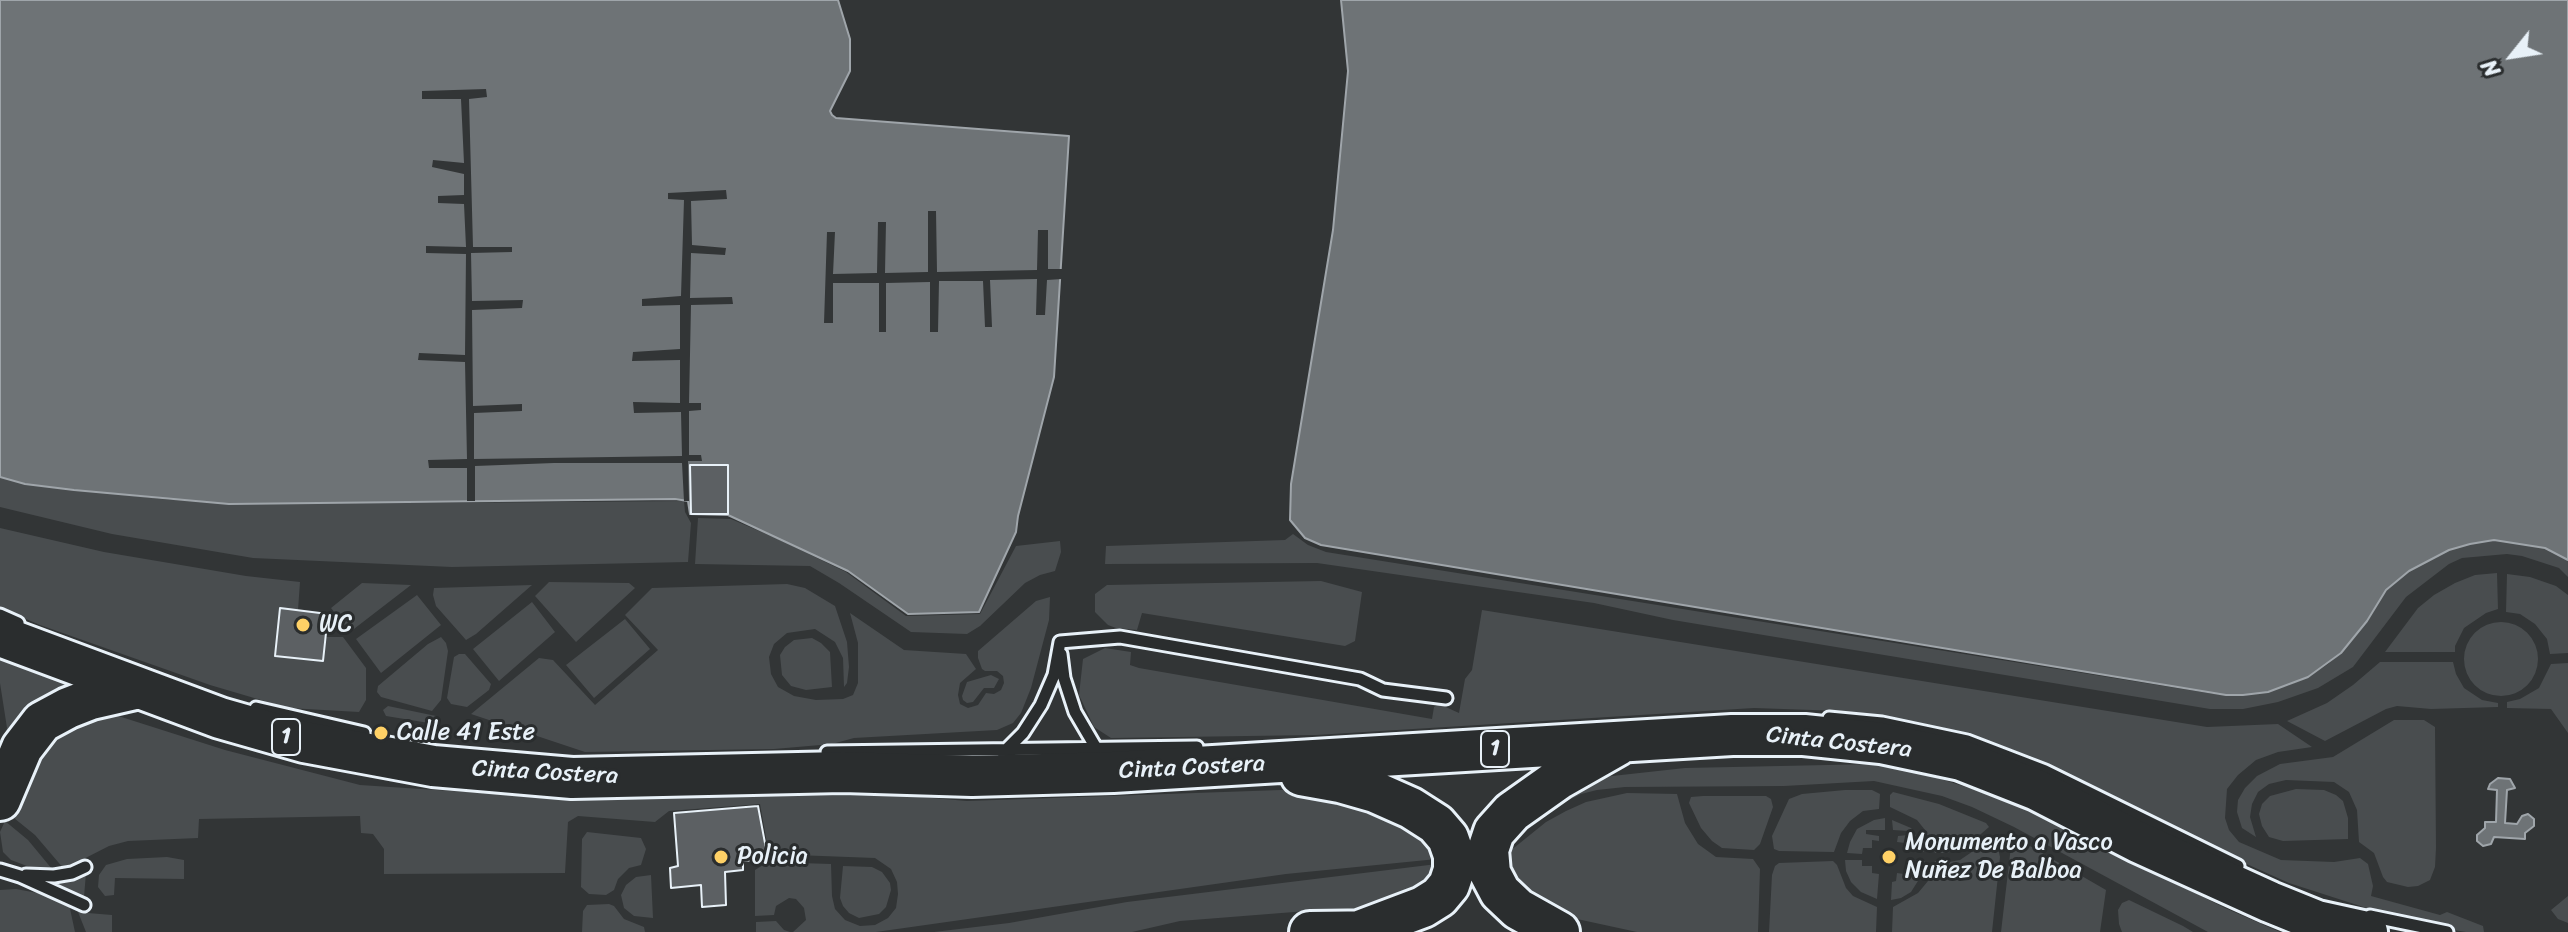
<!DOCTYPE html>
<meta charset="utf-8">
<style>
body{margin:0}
#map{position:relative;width:2568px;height:932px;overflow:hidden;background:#323536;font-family:Sriracha,sans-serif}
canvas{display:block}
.north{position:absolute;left:2472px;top:16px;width:80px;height:80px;-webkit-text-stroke:6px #2a2d2e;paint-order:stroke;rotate:240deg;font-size:22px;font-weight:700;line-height:32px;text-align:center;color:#e8f1f8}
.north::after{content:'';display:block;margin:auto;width:28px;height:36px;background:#e8f1f8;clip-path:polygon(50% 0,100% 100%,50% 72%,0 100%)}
</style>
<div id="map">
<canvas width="2568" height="932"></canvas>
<div class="north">N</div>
</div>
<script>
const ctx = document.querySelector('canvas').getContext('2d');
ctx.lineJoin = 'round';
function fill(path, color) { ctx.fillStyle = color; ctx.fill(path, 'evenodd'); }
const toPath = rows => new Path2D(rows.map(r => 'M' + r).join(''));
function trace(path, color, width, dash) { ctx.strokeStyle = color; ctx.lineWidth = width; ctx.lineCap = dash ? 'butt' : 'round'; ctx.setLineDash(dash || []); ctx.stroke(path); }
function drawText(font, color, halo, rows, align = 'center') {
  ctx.font = font + ' Sriracha,sans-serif'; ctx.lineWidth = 6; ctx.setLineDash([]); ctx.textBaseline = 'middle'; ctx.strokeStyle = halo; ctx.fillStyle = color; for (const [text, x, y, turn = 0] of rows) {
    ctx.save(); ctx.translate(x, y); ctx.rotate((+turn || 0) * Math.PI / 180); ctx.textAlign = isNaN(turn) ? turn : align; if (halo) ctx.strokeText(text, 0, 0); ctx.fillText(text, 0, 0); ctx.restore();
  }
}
fill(toPath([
 [0,477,25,484,171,500,434,503,684,501,685,512,691,523,688,562,452,567,253,558,112,534,0,507],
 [698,518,731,519,778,539,846,572,906,616,980,614,1016,546,1060,541,1061,552,1055,571,1040,575,1025,583,980,626,967,634,911,632,839,583,810,566,695,564],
 [0,528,104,552,246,576,300,582,298,610,275,655,323,661,325,637,343,637,366,668,366,700,359,712,288,708,210,685,40,625,0,608],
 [1293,534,1308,545,1326,552,2214,694,2241,696,2287,686,2310,676,2328,664,2341,653,2353,639,2385,590,2409,571,2449,550,2470,544,2494,540,2545,548,2568,560,2568,577,2559,568,2522,556,2507,554,2462,558,2449,564,2406,597,2353,667,2318,688,2278,702,2243,709,2210,709,1673,620,1594,603,1317,563,1105,564,1106,546,1285,540],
 [2497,573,2498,609,2486,613,2464,628,2455,646,2455,652,2385,652,2418,608,2434,595,2455,583,2475,575],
 [2507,574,2530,577,2556,586,2568,595,2568,653,2550,654,2547,639,2535,624,2520,614,2506,612],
 [1321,581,1362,592,1355,641,1345,646,1142,613,1137,630,1116,628,1108,625,1095,612,1095,594,1107,585],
 [549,582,629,583,635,588,576,642,535,596],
 [362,583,411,585,350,632,331,608],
 [787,584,805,588,835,606,847,642,849,667,847,683,844,687,843,658,835,642,815,629,787,633,774,644,769,657,771,674,778,687,794,696,816,700,843,699,853,695,858,683,858,643,850,613,904,650,966,654,976,669,960,683,958,695,960,704,968,708,978,705,986,693,994,694,1001,690,1004,683,1003,676,997,671,985,671,982,669,978,658,978,651,1036,601,1050,597,1049,620,1031,688,1021,713,1013,723,997,730,854,738,832,744,774,749,585,752,471,714,539,658,553,660,595,705,658,650,625,615,652,588],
 [532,585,476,634,466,640,436,606,433,595,434,588],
 [417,595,441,625,381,673,356,639],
 [532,602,555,632,499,681,473,649],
 [1482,610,2207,727,2278,724,2312,747,2278,752,2256,760,2238,775,2227,789,2225,818,2229,830,2239,842,2281,860,2334,862,2360,858,2368,864,2373,886,2371,896,2440,915,2447,912,2483,926,2484,932,2466,932,2413,923,2289,883,2211,848,2033,757,1963,733,1917,722,1841,711,1754,708,1316,735,1111,738,1094,727,1079,695,1083,659,1105,648,1131,652,1130,665,1139,668,1432,719,1434,707,1439,704,1459,713,1465,679,1472,670],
 [625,619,650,649,594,698,566,665],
 '2464 659a37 37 0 1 1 74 0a37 37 0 1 1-74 0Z',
 [441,637,446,643,448,651,441,700,432,711,381,697,377,692,378,686,428,644],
 [812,638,821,643,830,652,832,687,806,690,791,686,782,675,780,655,785,647,794,640],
 [459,654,465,654,491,684,489,690,467,707,451,704,447,698,454,657],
 [0,657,81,690,0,751,7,728,0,683],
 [2380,662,2453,662,2456,674,2464,688,2482,700,2498,703,2498,707,2431,709,2397,706,2386,709,2325,741,2287,721,2327,703,2353,685],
 [2568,663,2568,733,2551,709,2507,708,2507,702,2520,699,2539,688,2551,664],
 [991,675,999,679,994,688,984,688,973,702,967,703,963,700,962,696,967,682],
 [388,706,436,716,435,724,386,716,383,710],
 [112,714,225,750,360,785,559,798,897,795,967,801,1309,789,1343,795,1430,841,1437,859,1286,874,876,932,793,932,806,920,804,908,796,899,789,898,776,906,774,915,755,916,755,870,768,862,831,864,832,896,835,909,845,920,860,926,875,925,888,918,896,908,898,894,897,882,891,869,875,858,769,854,760,804,669,811,655,822,578,816,568,822,565,873,384,874,384,849,373,834,361,833,360,816,199,819,198,838,128,841,109,846,64,869,35,835,9,814,10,804,60,723],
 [2394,720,2424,720,2435,727,2436,848,2435,867,2430,880,2418,886,2408,887,2387,882,2383,877,2374,853,2359,842,2357,810,2349,792,2334,782,2286,780,2269,784,2258,792,2252,804,2250,817,2256,837,2242,828,2237,812,2238,800,2245,788,2257,776,2280,764,2333,757],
 [1875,764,1919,772,2019,804,2225,908,2280,932,2208,932,2014,827,1972,807,1942,796,1874,781,1784,786,1625,787,1597,790,1581,794,1561,804,1502,844,1510,834,1594,778,1685,768],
 [2296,789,2324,790,2336,795,2343,801,2348,818,2348,839,2283,841,2269,837,2262,826,2259,814,2262,804,2270,796],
 [1845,790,1872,790,1880,794,1879,809,1863,811,1850,821,1841,833,1834,852,1779,851,1774,849,1772,836,1789,799,1802,794],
 [1893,792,1939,804,1986,823,1989,827,1974,840,1955,850,1947,853,1935,853,1925,830,1917,820,1890,807,1890,795],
 [1627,793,1677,794,1685,823,1698,844,1716,857,1753,859,1760,869,1758,932,1637,932,1577,919,1530,903,1501,855,1515,847,1546,822,1566,811,1586,802],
 [1703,796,1766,796,1771,799,1773,807,1760,844,1754,850,1722,848,1712,841,1701,828,1689,803,1691,797],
 [1885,818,1885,830,1866,830,1866,834,1879,836,1879,841,1872,840,1872,848,1863,848,1862,854,1847,853,1850,842,1857,829,1874,820],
 [1892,820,1911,828,1921,843,1924,852,1905,849,1905,843,1897,842,1898,836,1908,835,1908,831,1893,830],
 [5,821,28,840,52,869,35,869,11,860,3,852,0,832],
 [587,832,641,838,646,849,641,865,629,868,618,879,614,890,606,895,589,894,581,887,582,839],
 [2016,838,2106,890,2100,932,2001,932,2011,846],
 [1993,842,1998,848,2000,857,1992,932,1892,932,1893,907,1918,893,1928,881,1935,861,1949,862,1960,860,1985,843],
 [167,857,184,860,184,879,115,878,114,895,105,896,98,887,99,875,106,865,127,859],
 [1845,860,1862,860,1862,866,1872,866,1872,873,1879,874,1877,899,1861,892,1851,882,1846,871],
 [1833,861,1837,865,1846,888,1853,896,1877,907,1876,932,1769,932,1772,875,1775,866,1779,863],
 [1925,861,1923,873,1911,892,1901,898,1891,900,1892,882,1896,881,1897,873,1904,874,1905,866,1913,866,1915,862],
 [1437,864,1430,887,1382,909,1307,911,1180,921,1132,932,934,932,1009,923,1127,902],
 [843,866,872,867,882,872,890,883,891,890,886,907,879,914,859,918,849,913,843,906,840,898],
 [86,873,84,897,79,898,45,882,70,879],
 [651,875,653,918,634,916,624,908,621,895,626,885,636,877],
 [16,889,54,896,69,904,75,932,0,932,0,890],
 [2568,896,2568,923,2558,919,2551,910],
 [2129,900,2183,926,2193,932,2122,932,2119,924,2118,910,2122,903],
 [609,904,614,906,624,919,644,927,645,932,582,932,583,911,587,905],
 [76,907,88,913,112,915,112,932,86,932],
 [776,921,784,930,790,932,756,932,756,922]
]), '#494d4f');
const water = toPath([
 [0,0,838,0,850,39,850,71,830,111,832,115,836,118,1069,136,1054,377,1018,516,1016,532,979,612,908,614,848,571,728,515,690,514,688,501,675,499,229,504,74,490,25,484,0,477,0,0],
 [1341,0,2568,0,2568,560,2545,548,2494,540,2470,544,2449,550,2409,571,2386,590,2367,621,2341,653,2308,677,2268,692,2243,695,2226,695,1321,545,1305,538,1290,520,1291,484,1333,230,1348,71,1341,0],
 [2498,778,2510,779,2515,788,2507,790,2505,823,2517,824,2522,816,2528,814,2534,819,2534,826,2525,833,2525,839,2494,837,2491,844,2483,846,2477,841,2477,835,2485,828,2485,822,2496,822,2497,790,2488,789,2490,784,2498,778]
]);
fill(water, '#6e7376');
trace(water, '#9fa5aa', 2);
fill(toPath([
 [486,89,487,97,469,99,473,247,512,247,512,252,471,253,472,301,523,300,522,308,472,310,473,406,522,404,522,411,474,413,474,459,682,456,681,412,634,413,633,402,680,403,680,360,632,361,633,352,680,349,680,305,642,306,642,299,681,296,684,200,668,199,668,193,726,190,727,199,691,201,692,245,726,248,725,255,691,253,690,298,732,297,733,304,691,305,689,403,701,403,701,410,689,411,689,455,701,455,702,461,688,461,689,501,684,501,682,463,554,463,475,466,475,501,467,501,467,468,429,468,428,460,467,459,465,362,418,360,419,353,465,355,466,254,426,253,426,246,466,247,464,204,438,203,438,196,464,195,464,174,432,167,433,160,464,163,461,99,422,99,422,91],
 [928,211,936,211,937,272,1037,270,1038,230,1048,230,1048,269,1062,269,1062,279,1047,280,1045,315,1036,315,1037,279,990,280,992,327,985,327,983,281,939,281,938,332,930,332,930,282,886,283,886,332,879,332,879,283,833,283,833,323,824,323,827,232,835,232,833,274,877,273,878,222,886,222,885,273,928,272]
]), '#323536');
const building = toPath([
 [690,465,728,465,728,514,691,514,690,465],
 [280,608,328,614,323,661,275,656,280,608],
 [758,806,768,859,743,861,743,870,725,872,726,905,702,907,701,885,671,888,670,868,678,866,674,813,758,806]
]);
fill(building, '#5c6063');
trace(building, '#e8f1f8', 2);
const lane = toPath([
 [0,615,18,623],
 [1060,642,1120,637,1360,679,1383,690,1446,698],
 [1061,654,1064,678,1075,712,1099,753],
 [256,708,364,733],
 [1829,718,1882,723,1967,741,2045,771,2238,866],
 [827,752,1197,747],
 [1003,753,1023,733,1041,705,1054,675,1060,642],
 [0,870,20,876,84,905],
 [26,875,54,876,72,873,85,867],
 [2370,916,2447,932]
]);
const highway = toPath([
 [0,636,220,718,304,742,433,766,572,778,843,772,972,776,1113,772,1732,735,1804,735,1881,743,1961,760,2037,790,2138,842,2270,902,2317,921,2367,932],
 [1301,775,1340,782,1375,792,1411,808,1436,824,1448,838,1454,855,1454,870,1449,885,1439,897,1423,907,1362,930],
 [0,800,22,748,42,722,68,708,91,699,139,688],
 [1310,932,1386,931],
 [1559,932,1518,909,1500,892,1490,873,1488,850,1494,832,1512,812,1560,778,1618,745]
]);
trace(lane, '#e8f1f8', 17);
trace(highway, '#e8f1f8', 46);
trace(lane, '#2a2d2e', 11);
trace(highway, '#2a2d2e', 40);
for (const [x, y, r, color] of [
 [303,625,8,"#ffd166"],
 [381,733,8,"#ffd166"],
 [721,857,8,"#ffd166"],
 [1889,857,8,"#ffd166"]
]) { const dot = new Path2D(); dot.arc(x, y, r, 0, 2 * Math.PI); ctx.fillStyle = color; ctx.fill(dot); trace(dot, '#2a2d2e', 3); }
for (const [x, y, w] of [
 [286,737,28],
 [1495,749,28]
]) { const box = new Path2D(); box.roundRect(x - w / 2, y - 18, w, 36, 6); ctx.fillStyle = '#2a2d2e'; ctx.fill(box); trace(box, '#e8f1f8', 2); }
drawText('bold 22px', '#e8f1f8', null, [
 ["1",286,737],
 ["1",1495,749]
]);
drawText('24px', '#e8f1f8', '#2a2d2e', [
 ["WC",319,625],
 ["Calle 41 Este",397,733],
 ["Monumento a Vasco",1905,843],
 ["Nuñez De Balboa",1905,871],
 ["Policia",737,857]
], 'left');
drawText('24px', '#e8f1f8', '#2a2d2e', [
 ["Cinta Costera",1839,743,6],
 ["Cinta Costera",1192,768,-3],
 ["Cinta Costera",545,773,3]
]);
</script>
